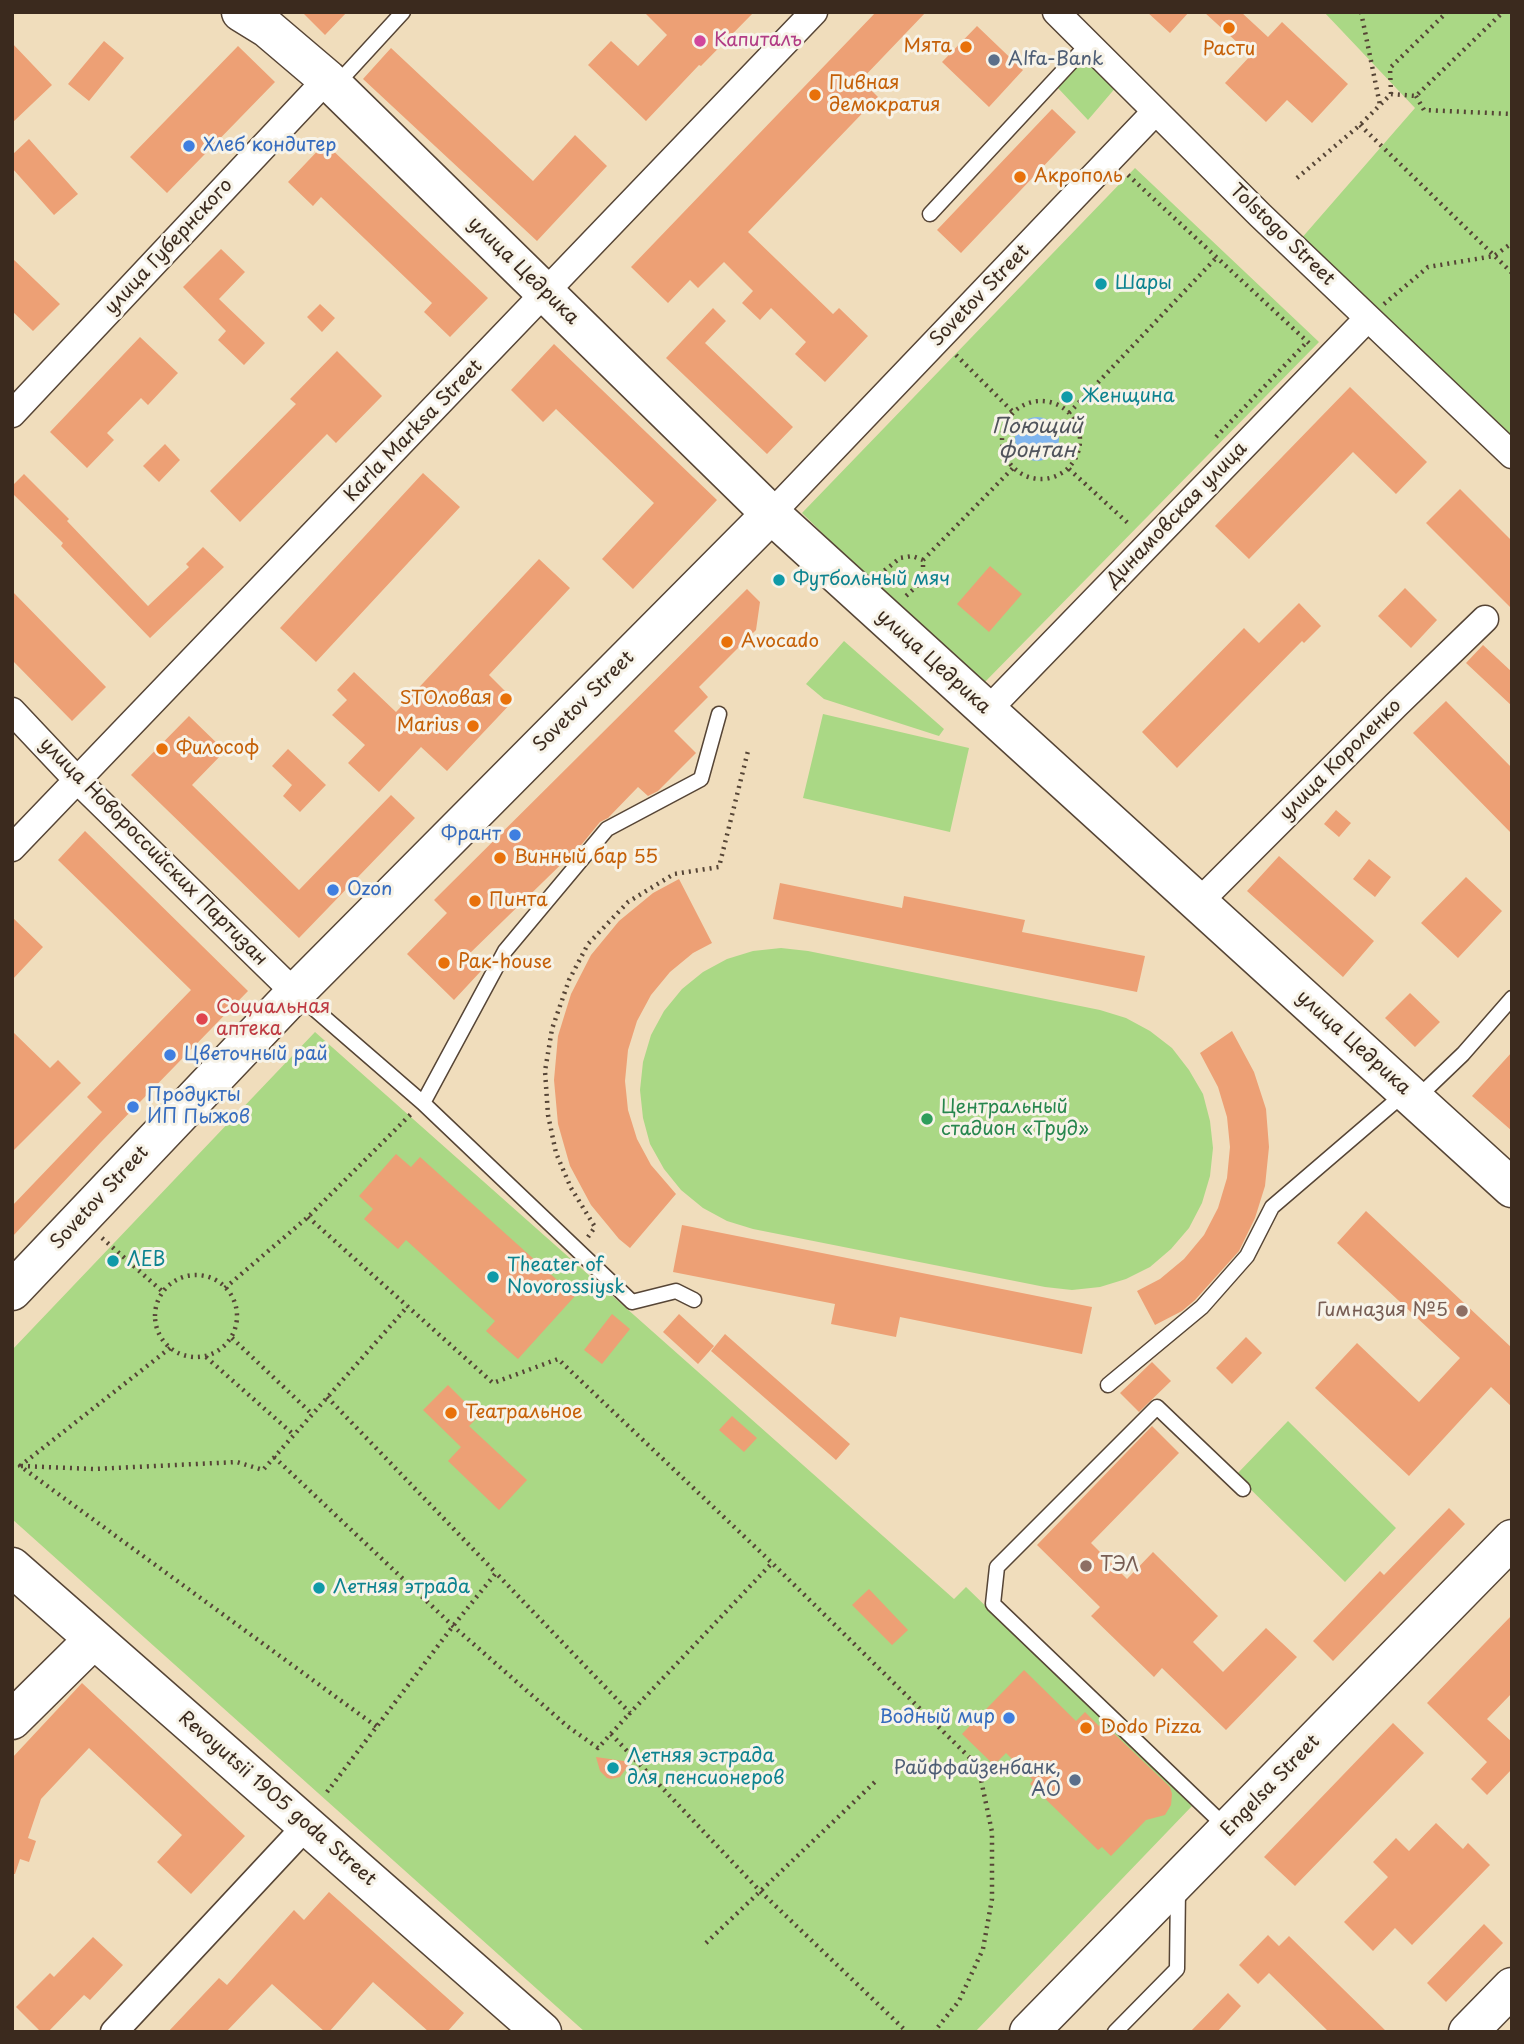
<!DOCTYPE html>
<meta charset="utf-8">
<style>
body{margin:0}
#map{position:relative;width:1524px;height:2044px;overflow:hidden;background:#f0ddbc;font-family:"Playpen Sans",sans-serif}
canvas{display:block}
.frame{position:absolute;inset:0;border:14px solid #3b2a1e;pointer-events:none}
</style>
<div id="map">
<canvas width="1524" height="2044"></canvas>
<div class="frame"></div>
</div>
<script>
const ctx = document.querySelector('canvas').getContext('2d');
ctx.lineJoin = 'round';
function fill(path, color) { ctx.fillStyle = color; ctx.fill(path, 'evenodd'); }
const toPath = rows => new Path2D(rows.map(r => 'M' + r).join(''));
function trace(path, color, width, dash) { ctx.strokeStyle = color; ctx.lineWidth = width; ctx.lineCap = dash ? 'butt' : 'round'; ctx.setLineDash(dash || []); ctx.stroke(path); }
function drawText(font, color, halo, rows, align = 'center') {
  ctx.font = font + ' "Playpen Sans",sans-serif'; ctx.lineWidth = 6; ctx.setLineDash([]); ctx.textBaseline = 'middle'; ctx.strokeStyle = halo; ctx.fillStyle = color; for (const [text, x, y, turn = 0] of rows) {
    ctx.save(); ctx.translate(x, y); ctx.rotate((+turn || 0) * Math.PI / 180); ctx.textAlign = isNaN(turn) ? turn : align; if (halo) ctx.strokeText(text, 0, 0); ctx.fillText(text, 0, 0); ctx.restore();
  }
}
fill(toPath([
 [1324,12,1512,12,1512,437,1300,240,1415,108],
 [1086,53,1117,86,1088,120,1057,87],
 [1135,168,1319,342,979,688,802,513],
 [844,641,944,729,939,736,824,699,806,684],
 [823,714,969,748,950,832,803,798],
 [781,948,808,951,1100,1010,1126,1018,1150,1031,1172,1048,1189,1070,1203,1094,1210,1121,1213,1148,1210,1176,1202,1203,1189,1228,1171,1249,1150,1267,1126,1279,1100,1287,1072,1290,1045,1287,753,1229,727,1221,703,1208,681,1190,664,1169,650,1144,643,1118,640,1090,643,1062,651,1035,664,1011,682,989,703,972,727,959,753,951],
 [315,1032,954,1599,966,1587,1192,1806,975,2032,585,2032,12,1519,12,1350],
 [1288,1421,1396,1528,1345,1582,1236,1475]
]), '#aad885');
fill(toPath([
 '1015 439a22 22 0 1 1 44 0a22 22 0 1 1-44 0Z'
]), '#80b5ee');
fill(toPath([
 [302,12,347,12,325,35],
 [644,12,754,12,701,66,699,65,646,121,588,65,611,41,638,66,667,35],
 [876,12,926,12,861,80,878,97,748,232,833,314,839,308,868,336,825,382,795,354,806,342,771,308,760,320,742,303,753,291,724,262,698,288,690,280,668,303,631,267],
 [1147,12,1189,12,1170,33],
 [1204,12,1241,12,1268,37,1282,22,1348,84,1312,123,1287,100,1266,122,1225,83,1251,55],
 [977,26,1023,70,989,107,942,62],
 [104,41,124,58,89,101,68,84],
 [12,43,52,85,12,123],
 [238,46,275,82,167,193,130,157],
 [391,48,533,181,575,135,607,166,537,241,363,79],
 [1052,109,1076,132,961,253,937,230],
 [29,139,78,194,54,215,12,168,12,155],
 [325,143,488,298,450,337,424,312,432,303,321,197,313,206,288,182],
 [221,249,245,272,219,299,265,343,244,365,218,340,226,331,183,287],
 [12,258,60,304,33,331,12,311],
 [320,304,335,318,322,332,307,317],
 [713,308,726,321,705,343,793,427,767,454,666,358],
 [140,337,178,373,148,405,141,398,107,433,114,440,87,468,50,432],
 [554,344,717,500,633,589,602,559,654,503,556,409,543,422,511,390],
 [337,351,382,396,336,443,327,434,240,522,210,491,296,404,290,399],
 [1350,387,1427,462,1396,494,1353,452,1249,559,1215,526],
 [165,444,180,460,159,482,143,466],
 [423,473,460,507,316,662,280,628],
 [24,474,69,519,67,521,148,606,189,567,186,564,203,547,224,567,150,638,61,546,63,543,12,493,12,486],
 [1460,489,1512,541,1512,609,1426,523],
 [539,559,570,588,489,675,514,700,447,771,421,747,379,792,348,763,365,745,332,715,347,700,337,690,354,672,396,712],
 [990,566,1022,594,989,632,957,604],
 [1405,588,1437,620,1411,648,1378,616],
 [747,589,760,602,756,630,699,687,708,697,674,731,696,753,658,791,648,796,638,787,608,818,600,822,582,844,466,957,481,971,454,1000,407,954,447,913,434,900],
 [12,591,106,687,72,721,12,660],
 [1299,603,1321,626,1304,643,1302,641,1177,768,1142,732,1244,628,1259,643],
 [1483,645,1512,672,1512,706,1466,663],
 [1446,701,1512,768,1512,834,1413,733],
 [189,716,225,751,192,785,299,890,391,795,415,818,299,938,131,775],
 [288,749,326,785,300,812,283,796,292,785,272,766],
 [1336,810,1351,823,1339,837,1324,824],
 [85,831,248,991,102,1141,12,1237,12,1206,102,1112,87,1097,191,990,58,860],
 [1279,856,1374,941,1343,977,1247,891],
 [1369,859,1391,877,1375,897,1353,879],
 [1466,877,1502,911,1458,958,1421,923],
 [679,879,712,943,693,953,670,972,651,995,637,1021,628,1050,625,1081,628,1110,637,1139,651,1165,676,1194,630,1248,619,1239,591,1205,570,1166,558,1124,554,1080,558,1036,571,994,591,955,619,921,653,893],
 [780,883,902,908,904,896,1025,920,1022,932,1145,956,1137,992,773,919],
 [12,917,43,947,12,980],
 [1410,993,1440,1022,1415,1047,1385,1018],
 [12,1031,50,1068,58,1060,81,1083,12,1152],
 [1232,1031,1254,1072,1266,1109,1269,1147,1265,1186,1255,1218,1239,1251,1195,1300,1182,1311,1155,1325,1137,1291,1160,1279,1184,1259,1204,1235,1218,1208,1227,1178,1230,1147,1227,1117,1218,1087,1200,1053],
 [1512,1052,1512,1131,1472,1096],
 [396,1154,411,1167,420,1157,575,1296,518,1359,486,1331,495,1321,406,1240,398,1249,364,1219,373,1209,359,1196],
 [1366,1211,1512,1348,1512,1407,1491,1387,1409,1476,1315,1388,1357,1343,1419,1402,1460,1358,1337,1243],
 [682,1225,1092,1307,1082,1354,900,1317,896,1337,831,1324,835,1304,673,1272],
 [612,1314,630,1329,602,1364,584,1350],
 [679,1314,714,1346,698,1364,663,1332],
 [725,1334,850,1444,836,1460,711,1351],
 [1246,1337,1262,1353,1232,1384,1216,1368],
 [1152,1362,1171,1381,1139,1412,1120,1393],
 [448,1385,479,1416,469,1426,527,1480,499,1510,448,1461,461,1447,423,1410],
 [732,1416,757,1438,744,1452,719,1430],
 [1152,1426,1179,1453,1091,1543,1127,1579,1153,1552,1218,1616,1193,1642,1223,1672,1266,1628,1297,1657,1226,1730,1162,1668,1154,1677,1091,1616,1100,1607,1037,1545],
 [1449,1508,1465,1524,1333,1661,1313,1641,1380,1571,1384,1575],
 [869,1589,908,1630,892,1645,852,1605],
 [1512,1615,1512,1693,1487,1719,1512,1742,1512,1769,1487,1795,1471,1779,1487,1762,1427,1703],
 [1024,1670,1076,1721,1085,1712,1099,1726,1102,1722,1170,1787,1172,1794,1171,1805,1165,1815,1146,1820,1111,1856,1102,1847,1098,1850,1030,1784,1033,1780,1006,1753,994,1765,962,1734],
 [82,1683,245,1836,191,1894,157,1862,182,1835,89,1748,41,1799,28,1838,36,1841,29,1862,20,1859,15,1874,12,1874,12,1758],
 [1393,1723,1424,1753,1295,1886,1264,1857],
 [596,1757,631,1762,620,1777,611,1779,607,1778,600,1771],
 [1436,1823,1463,1849,1468,1843,1490,1865,1412,1945,1395,1928,1373,1951,1344,1922,1388,1877,1373,1862,1396,1838,1409,1851],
 [329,1892,464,2013,447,2032,429,2032,373,1982,329,2032,325,2032,272,1984,226,2032,168,2032,219,1978,227,1985,294,1910,304,1920],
 [1484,1924,1503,1943,1446,2002,1427,1983],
 [1268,1935,1279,1946,1289,1936,1387,2032,1329,2032,1269,1973,1258,1984,1239,1965],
 [93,1937,123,1965,90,2000,84,1995,48,2032,41,2032,16,2007,50,1973,54,1977],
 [1228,1993,1241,2006,1217,2032,1190,2032]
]), '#eda075');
const lane = toPath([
 [335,86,403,12],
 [930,214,1088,44],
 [296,993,423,1103,632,1302,676,1291,694,1300],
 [1416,1099,1463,1054,1512,998],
 [423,1103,505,951,607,829,701,779,719,714],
 [1108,1385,1202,1307,1247,1256,1272,1207,1405,1093],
 [1227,1828,993,1604,997,1567,1157,1407,1243,1489],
 [1115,2032,1177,1969,1178,1888]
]);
const street = toPath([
 [1056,12,1260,215,1512,455],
 [12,414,327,79],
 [771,514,1155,112],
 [12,711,78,781,295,993],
 [987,711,1368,318],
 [12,848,814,12],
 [1198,903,1396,705,1485,619],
 [114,2032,307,1825]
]);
const secondary = toPath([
 [241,12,267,28,327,79,771,514,1512,1188],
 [12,1291,295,993,771,514],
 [12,1567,542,2032],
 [12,1720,94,1639],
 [1029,2032,1512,1539],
 [1468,2032,1512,1987]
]);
trace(lane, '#564536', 17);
trace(street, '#564536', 29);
trace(secondary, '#564536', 41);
trace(toPath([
 [1361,12,1380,105],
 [1391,94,1390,68,1447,12],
 [1416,96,1424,110,1512,114],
 [1360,125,1512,273],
 [1128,175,1311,345],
 [1297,178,1360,125,1391,94,1416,96,1503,12],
 [1384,304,1428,267,1494,256,1512,243],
 [956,355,1013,412],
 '1002 440a39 39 0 1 1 78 0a39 39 0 1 1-78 0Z',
 [1069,413,1217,257],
 [1216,437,1307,342],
 [1069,469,1130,525],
 [923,560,1013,468],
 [879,575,900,558,912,556,923,560,923,574,917,586,906,596],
 [308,1217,493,1383,558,1359,772,1563,969,1757,980,1775,992,1832,992,1899,983,1949,959,2001,934,2032],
 [588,1237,595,1227,571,1188,556,1153,548,1115,545,1071,552,1029,569,980,588,944,628,902,674,874,719,867,748,751],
 [102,1238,163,1292],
 '155 1316a41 41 0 1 1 82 0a41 41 0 1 1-82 0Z',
 [225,1288,308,1217,412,1113],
 [232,1338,312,1414],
 [170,1348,20,1466,377,1727],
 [206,1357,294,1435],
 [327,1397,496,1573],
 [274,1457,453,1626,567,1726,598,1748,630,1713],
 [21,1466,94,1469,237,1462,263,1470,408,1306],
 [611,1734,760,1891,907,2032],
 [327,1792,453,1626,496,1573,630,1713,772,1563],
 [706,1943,877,1780]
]), '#564536', 4.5, [2, 5]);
trace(lane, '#fff', 14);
trace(street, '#fff', 26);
trace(secondary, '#fff', 38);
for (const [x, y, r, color] of [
 [1229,28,7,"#e8710a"],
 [700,41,7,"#d1479c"],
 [966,47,7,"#e8710a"],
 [994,60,7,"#5c6f8a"],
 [815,95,7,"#e8710a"],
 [189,146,7,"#3f7fe0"],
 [1020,177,7,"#e8710a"],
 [1101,284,7,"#0f9aa8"],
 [1067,397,7,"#0f9aa8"],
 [779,580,7,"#0f9aa8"],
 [727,642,7,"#e8710a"],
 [506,699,7,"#e8710a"],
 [473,726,7,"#e8710a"],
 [162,749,7,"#e8710a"],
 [515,835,7,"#3f7fe0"],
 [500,858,7,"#e8710a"],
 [333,890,7,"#3f7fe0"],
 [475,901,7,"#e8710a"],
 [444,963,7,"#e8710a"],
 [202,1019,7,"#e0444e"],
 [170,1055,7,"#3f7fe0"],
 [133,1107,7,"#3f7fe0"],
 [927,1119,7,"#2e9e5b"],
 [113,1261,7,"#0f9aa8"],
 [493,1277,7,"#0f9aa8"],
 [1462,1311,7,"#8d6e63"],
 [451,1413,7,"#e8710a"],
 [1086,1566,7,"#8d6e63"],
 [319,1588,7,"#0f9aa8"],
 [1009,1718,7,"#3f7fe0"],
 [1086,1728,7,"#e8710a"],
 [613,1768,7,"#0f9aa8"],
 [1075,1780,7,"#5c6f8a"]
]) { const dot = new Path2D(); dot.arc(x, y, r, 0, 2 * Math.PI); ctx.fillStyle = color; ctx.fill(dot); trace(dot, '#f7f3e8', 2.5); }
drawText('19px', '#b23c85', '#f7f3e8', [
 ["Капиталъ",714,41]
], 'left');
drawText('19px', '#c56008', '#f7f3e8', [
 ["Мята",952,47,"right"],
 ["Расти",1229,50,"center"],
 ["Пивная",829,84],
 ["демократия",829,106],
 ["Акрополь",1034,177],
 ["Avocado",741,642],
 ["STOловая",492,699,"right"],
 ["Marius",459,726,"right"],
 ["Философ",176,749],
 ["Винный бар 55",514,858],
 ["Пинта",489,901],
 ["Рак-house",458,963],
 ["Театральное",465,1413],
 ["Dodo Pizza",1100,1728]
], 'left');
drawText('19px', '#4e5e75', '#f7f3e8', [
 ["Alfa-Bank",1008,60],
 ["Райффайзенбанк,",1061,1769,"right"],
 ["АО",1061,1791,"right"]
], 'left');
drawText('19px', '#366cbe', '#f7f3e8', [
 ["Хлеб кондитер",203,146],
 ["Франт",501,835,"right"],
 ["Ozon",347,890],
 ["Цветочный рай",184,1055],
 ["Продукты",147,1096],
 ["ИП Пыжов",147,1118],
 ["Водный мир",995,1718,"right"]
], 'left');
drawText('19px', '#3b2a1e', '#f7f3e8', [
 ["Tolstogo Street",1282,235,44],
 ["улица Губернского",169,247,-47],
 ["улица Цедрика",523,271,44],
 ["Sovetov Street",980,296,-46],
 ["Karla Marksa Street",414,431,-46],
 ["Динамовская улица",1177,515,-46],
 ["улица Цедрика",933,662,42],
 ["Sovetov Street",584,702,-45],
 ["улица Короленко",1341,760,-45],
 ["улица Новороссийских Партизан",153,852,45],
 ["улица Цедрика",1353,1043,42],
 ["Sovetov Street",100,1198,-47],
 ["Engelsa Street",1271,1786,-46],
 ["Revoyutsii 1905 goda Street",277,1799,41]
]);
drawText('19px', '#0d838f', '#f7f3e8', [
 ["Шары",1115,284],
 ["Женщина",1081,397],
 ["Футбольный мяч",793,580],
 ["ЛЕВ",127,1261],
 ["Theater of",507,1266],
 ["Novorossiysk",507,1288],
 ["Летняя этрада",333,1588],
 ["Летняя эстрада",627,1757],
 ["для пенсионеров",627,1779]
], 'left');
drawText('19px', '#be3a42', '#f7f3e8', [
 ["Социальная",216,1008],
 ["аптека",216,1030]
], 'left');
drawText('19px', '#27864d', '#f7f3e8', [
 ["Центральный",941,1108],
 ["стадион «Труд»",941,1130]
], 'left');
drawText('19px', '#785e54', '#f7f3e8', [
 ["Гимназия №5",1448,1311],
 ["ТЭЛ",1100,1566,"left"]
], 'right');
drawText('italic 21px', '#50545c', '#f7f3e8', [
 ["Поющий",1037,427],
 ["фонтан",1037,451]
]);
</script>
